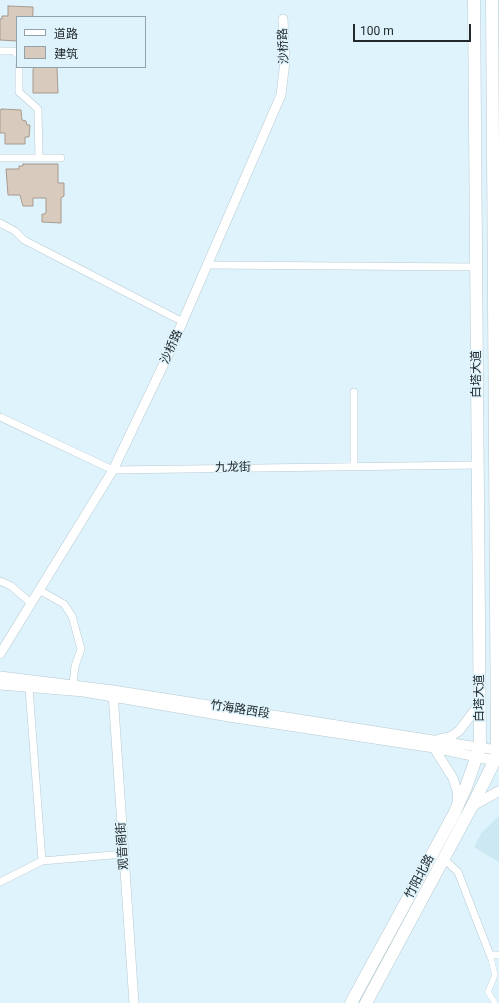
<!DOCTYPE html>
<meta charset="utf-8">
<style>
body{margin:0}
#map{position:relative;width:499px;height:1003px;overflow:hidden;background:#def3fb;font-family:Roboto,"Noto Sans SC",sans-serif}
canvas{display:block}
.legend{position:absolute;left:16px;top:16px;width:130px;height:52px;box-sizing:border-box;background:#def3fb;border:1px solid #93a2a8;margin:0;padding:5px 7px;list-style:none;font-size:12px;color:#22292c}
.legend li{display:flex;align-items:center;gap:8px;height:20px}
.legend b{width:20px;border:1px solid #93a2a8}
.scale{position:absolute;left:353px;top:24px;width:118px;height:18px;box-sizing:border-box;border:2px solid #22292c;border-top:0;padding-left:5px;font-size:12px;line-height:14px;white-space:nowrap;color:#22292c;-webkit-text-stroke:3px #def3fb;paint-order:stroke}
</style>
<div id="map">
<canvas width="499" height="1003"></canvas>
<ul class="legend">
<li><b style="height:5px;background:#fff"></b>道路</li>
<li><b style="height:11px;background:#d8cabd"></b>建筑</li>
</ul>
<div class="scale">100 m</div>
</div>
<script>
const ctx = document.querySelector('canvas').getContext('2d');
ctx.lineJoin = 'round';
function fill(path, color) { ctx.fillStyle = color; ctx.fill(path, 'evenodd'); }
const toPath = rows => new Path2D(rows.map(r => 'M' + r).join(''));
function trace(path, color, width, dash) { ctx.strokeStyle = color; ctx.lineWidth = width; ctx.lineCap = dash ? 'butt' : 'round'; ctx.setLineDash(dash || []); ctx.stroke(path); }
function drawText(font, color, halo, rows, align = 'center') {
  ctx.font = font + ' Roboto,"Noto Sans SC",sans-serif'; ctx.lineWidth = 3; ctx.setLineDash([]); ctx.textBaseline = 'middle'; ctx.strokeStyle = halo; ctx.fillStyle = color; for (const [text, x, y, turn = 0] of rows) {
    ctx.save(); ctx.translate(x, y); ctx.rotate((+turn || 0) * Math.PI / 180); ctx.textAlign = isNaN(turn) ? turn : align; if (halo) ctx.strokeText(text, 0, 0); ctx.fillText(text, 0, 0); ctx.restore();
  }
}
fill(toPath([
 [499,816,499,862,474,847,482,832]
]), '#cbe8f3');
const building = toPath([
 [8,6,33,7,33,15,31,17,17,17,17,41,0,40,0,19,2,19,2,16,8,16,8,6],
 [35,67,57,67,58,93,33,93,33,69,35,67],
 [2,109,21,110,22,120,26,121,27,125,30,125,29,137,25,137,25,144,5,144,5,133,0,133,0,110,2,109],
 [23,164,58,164,58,183,64,183,64,196,61,198,61,223,42,222,42,214,45,214,46,212,46,198,33,198,33,206,23,206,20,195,8,195,6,169,19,169,19,166,23,166,23,164]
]);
fill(building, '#d8cabd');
trace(building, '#a79a8e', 1);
const pedestrian = toPath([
 [490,955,495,975,488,992,495,1003]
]);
const minor = toPath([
 [0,51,14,51,17,54],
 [19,67,19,92,38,109,39,158],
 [0,158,61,158],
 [0,223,15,231,24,240,183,322],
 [207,265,476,267],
 [0,417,113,470,478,465],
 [354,467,354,392],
 [0,581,11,586,31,603],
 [39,590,64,604,72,616,81,649,75,666,73,684],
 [29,688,42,861,124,854],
 [444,859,458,872,490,955,499,955],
 [0,882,42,861]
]);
const tertiary = toPath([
 [0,654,113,470,169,353,281,95,285,61,283,19],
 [0,676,113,690,497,750],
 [0,685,84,692,229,717,434,748,477,757],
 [113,693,134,1003],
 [439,739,450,737,459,731,480,703],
 [434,748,453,778,457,791,458,804]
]);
const secondary = toPath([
 [477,757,499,761],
 [472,806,499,791]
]);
const trunk = toPath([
 [351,1003,454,814,466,787,480,747,474,0],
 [366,1003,472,806,495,760,497,750,492,0]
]);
trace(pedestrian, '#b7cad2', 6);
trace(minor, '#b7cad2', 8);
trace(tertiary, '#b7cad2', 10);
trace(secondary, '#b7cad2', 11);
trace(trunk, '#b7cad2', 13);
trace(pedestrian, '#fff', 5.5);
trace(minor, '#fff', 7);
trace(tertiary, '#fff', 9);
trace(secondary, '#fff', 10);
trace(trunk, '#fff', 12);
drawText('12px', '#22292c', '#def3fb', [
 ["沙桥路",284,46,-92],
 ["沙桥路",172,347,-66],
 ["白塔大道",477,374,-90],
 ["九龙街",233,468,-1],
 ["白塔大道",480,698,-90],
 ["竹海路西段",240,710,9],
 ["观音阁街",123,846,-94],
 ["竹阳北路",420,877,-62]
]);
</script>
